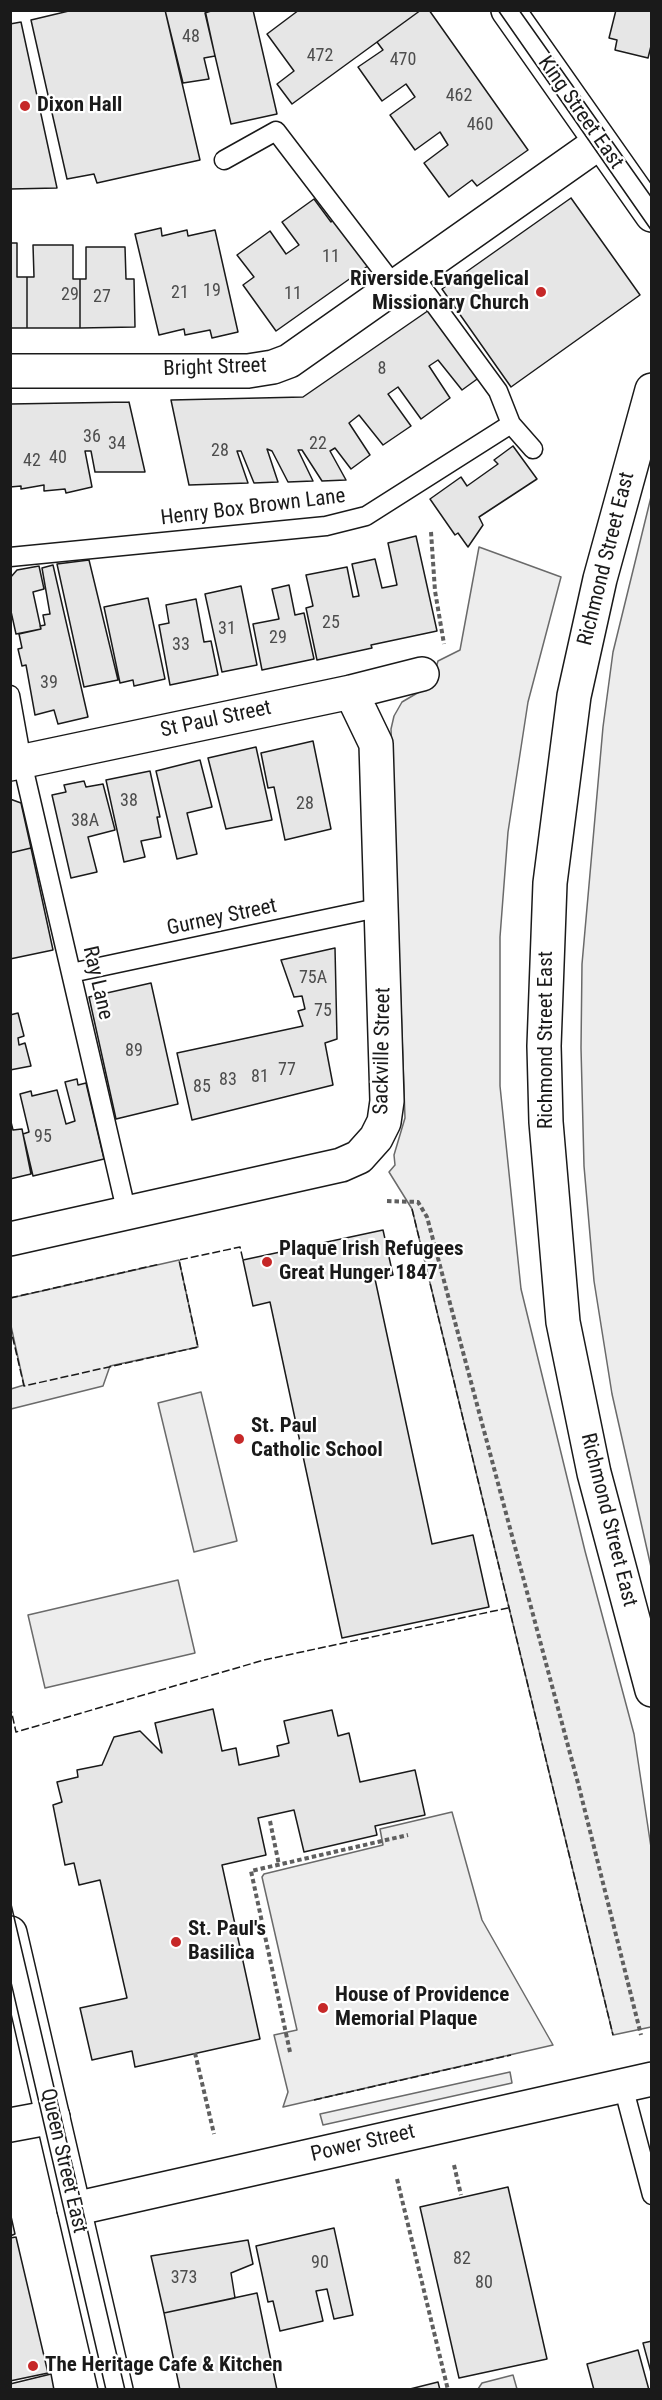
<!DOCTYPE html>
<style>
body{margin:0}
#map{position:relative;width:662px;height:2400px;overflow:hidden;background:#fff;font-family:"Roboto Condensed",sans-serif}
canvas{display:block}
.frame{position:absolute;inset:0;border:12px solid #1a1a1a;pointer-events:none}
</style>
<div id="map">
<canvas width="662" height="2400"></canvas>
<div class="frame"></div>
</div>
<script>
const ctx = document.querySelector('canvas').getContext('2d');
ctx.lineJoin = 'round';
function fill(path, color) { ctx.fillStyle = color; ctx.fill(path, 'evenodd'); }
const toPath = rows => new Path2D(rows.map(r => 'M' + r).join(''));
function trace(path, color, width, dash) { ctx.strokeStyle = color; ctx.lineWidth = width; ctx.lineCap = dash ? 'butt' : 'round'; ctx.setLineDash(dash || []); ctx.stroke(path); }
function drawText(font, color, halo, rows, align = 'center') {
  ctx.font = font + ' "Roboto Condensed",sans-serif'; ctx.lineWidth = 4.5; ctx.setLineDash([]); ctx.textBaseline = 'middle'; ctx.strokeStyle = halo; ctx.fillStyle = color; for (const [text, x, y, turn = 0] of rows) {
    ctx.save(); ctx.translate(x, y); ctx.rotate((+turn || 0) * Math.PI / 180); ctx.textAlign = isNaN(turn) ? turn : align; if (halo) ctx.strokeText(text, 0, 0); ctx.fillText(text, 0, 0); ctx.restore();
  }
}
const built = toPath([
 [651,497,652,1567,651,1567,612,1394,594,1281,584,1166,581,1048,582,964,603,727,613,652,651,497],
 [479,547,561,577,528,702,508,832,500,937,500,1086,521,1289,585,1551,634,1734,652,1854,651,2027,613,2035,412,1209,389,1172,395,1165,394,1155,405,1118,391,729,394,716,402,702,431,685,438,661,460,650,479,547],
 [179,1260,198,1347,110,1366,103,1386,11,1409,11,1389,24,1385,11,1326,11,1298,179,1260],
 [201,1392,237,1541,194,1552,158,1403,201,1392],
 [178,1580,195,1653,45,1688,28,1615,178,1580],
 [452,1812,482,1920,553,2045,283,2107,288,2092,274,2035,297,2030,262,1877,264,1874,383,1845,380,1829,452,1812],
 [510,2072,512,2083,323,2125,320,2114,510,2072],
 [513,2375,517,2389,478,2389,482,2383,513,2375]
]);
fill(built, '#ededed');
trace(built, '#6a6a6a', 1.5);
const building = toPath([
 [73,10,165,10,200,160,97,183,94,174,67,179,31,20,73,10],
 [165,10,205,10,215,56,204,58,209,79,183,83,165,10],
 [214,10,253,10,277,114,231,124,205,13,214,10],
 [299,10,421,10,292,104,277,84,294,71,267,34,299,10],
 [421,10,429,10,528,150,477,186,472,180,449,197,424,163,448,145,440,132,415,150,390,115,415,97,406,84,382,101,358,67,383,50,377,42,421,10],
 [616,10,652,10,652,42,648,58,615,50,617,40,609,38,616,10],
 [21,22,57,188,10,189,10,24,21,22],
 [571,198,640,295,511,387,442,289,571,198],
 [314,199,331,222,338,216,372,263,276,331,243,285,254,277,237,255,270,231,286,254,299,245,282,222,314,199],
 [161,228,162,236,187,230,188,236,215,230,238,332,212,338,210,330,185,335,184,329,159,335,135,234,161,228],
 [10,243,17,243,17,277,27,277,27,328,10,328,10,243],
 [33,245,73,245,73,279,80,279,80,328,27,328,27,277,34,277,33,245],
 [86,247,125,247,126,279,134,279,135,327,80,328,80,279,86,279,86,247],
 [432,308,480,377,462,390,438,360,429,366,450,398,421,419,398,387,388,394,411,426,383,445,359,415,349,423,370,455,351,469,335,448,330,451,346,480,322,481,302,450,298,450,313,481,288,482,272,451,267,449,278,482,254,483,241,451,237,451,248,483,189,485,171,400,303,397,432,308],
 [129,402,145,472,95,472,91,451,85,451,92,487,66,493,65,489,44,491,44,485,21,489,21,486,10,487,10,404,129,402],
 [513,446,537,479,479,517,483,525,468,547,458,533,455,535,430,499,461,477,467,486,498,464,494,460,513,446],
 [416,536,437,631,371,645,372,648,317,660,306,608,313,606,306,575,347,567,353,597,359,596,352,564,375,559,382,588,397,585,388,543,416,536],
 [89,560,118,680,84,687,57,564,89,560],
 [53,565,88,717,58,724,54,710,35,715,26,665,22,666,18,649,22,648,19,634,41,629,40,626,45,625,43,615,50,614,42,568,53,565],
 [39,566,44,589,33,592,41,629,16,634,10,607,10,578,17,570,39,566],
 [289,585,295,615,304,613,314,659,262,670,253,624,279,619,272,589,289,585],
 [241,586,257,665,222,672,205,594,241,586],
 [148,598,165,679,134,686,133,680,120,683,104,607,148,598],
 [196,599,204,642,211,641,218,675,170,685,159,625,169,623,166,605,196,599],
 [313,741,331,829,285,840,274,787,268,788,261,753,313,741],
 [256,747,272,820,226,829,208,758,256,747],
 [200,760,212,807,187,813,197,854,177,859,156,771,200,760],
 [150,771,160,817,157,817,161,837,141,841,145,857,124,862,106,780,150,771],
 [84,781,86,787,103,784,115,830,88,837,97,872,71,878,52,795,66,792,64,785,84,781],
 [10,799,21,803,31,848,10,853,10,799],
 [31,848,53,950,10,959,10,853,31,848],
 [335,948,337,1039,325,1043,333,1085,192,1120,177,1053,303,1026,298,1011,305,1009,302,996,294,997,281,960,335,948],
 [151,983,178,1104,116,1119,89,997,151,983],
 [18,1013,24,1036,18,1038,19,1045,25,1043,31,1066,10,1070,10,1015,18,1013],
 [77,1079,78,1085,86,1083,104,1159,33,1176,23,1134,29,1132,20,1094,31,1091,32,1096,57,1090,66,1124,75,1121,65,1082,77,1079],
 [10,1118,13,1130,22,1129,31,1174,10,1179,10,1118],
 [383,1230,393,1275,375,1279,432,1544,473,1535,489,1607,342,1638,270,1302,253,1306,243,1260,383,1230],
 [213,1709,222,1751,236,1748,239,1765,279,1756,277,1746,289,1743,284,1721,332,1710,338,1736,349,1733,360,1782,415,1770,425,1815,375,1826,377,1835,304,1852,294,1810,258,1818,266,1855,222,1865,260,2039,135,2067,132,2051,92,2060,80,2008,127,1998,100,1880,79,1885,74,1863,65,1865,53,1805,62,1802,57,1782,78,1777,77,1770,102,1765,114,1737,140,1731,162,1753,155,1723,213,1709],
 [508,2187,547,2359,459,2378,420,2207,508,2187],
 [10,2212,15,2234,10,2236,10,2212],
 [334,2228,353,2315,334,2319,327,2289,316,2291,323,2321,280,2331,273,2301,268,2302,256,2246,334,2228],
 [16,2237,48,2373,10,2381,10,2238,16,2237],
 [248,2240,253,2264,231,2273,235,2298,164,2313,151,2256,248,2240],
 [257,2293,277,2390,180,2390,164,2313,257,2293],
 [652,2341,652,2376,643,2343,652,2341],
 [638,2350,649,2390,594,2390,587,2364,638,2350],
 [51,2374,54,2390,10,2390,10,2384,51,2374],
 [438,2382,440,2390,406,2390,438,2382]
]);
fill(building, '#e6e6e6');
trace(building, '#1a1a1a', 1.5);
const lane = toPath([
 [224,160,276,131,396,288],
 [413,275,498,391,511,424,533,449],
 [10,557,326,526,366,516,511,424],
 [10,695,22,762,127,1214],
 [71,973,382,907],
 [623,2086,652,2195]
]);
const street = toPath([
 [10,371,248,371,273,367,289,361,600,142],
 [10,764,351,692,422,674],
 [10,1239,341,1165,359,1157,376,1138,384,1122,387,1101,376,744,351,692],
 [10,2125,53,2117],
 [74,2209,652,2079]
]);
const secondary = toPath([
 [508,10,652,215],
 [10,1933,116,2390]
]);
const highway = toPath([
 [652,390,600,579,574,696,550,883,544,1046,546,1122,563,1322,594,1473,652,1690]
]);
trace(lane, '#1a1a1a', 21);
trace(street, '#1a1a1a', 36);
trace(secondary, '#1a1a1a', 36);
trace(highway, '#1a1a1a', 36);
trace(toPath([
 [431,532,435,591,444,644],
 [387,1201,418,1202,427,1217,579,1787,641,2035],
 [270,1821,279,1865],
 [290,2052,251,1871,408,1835],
 [195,2053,214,2134],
 [454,2165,461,2195],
 [397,2179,448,2390]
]), '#5f5f5f', 4, [4.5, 3]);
trace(lane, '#fff', 18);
trace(street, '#fff', 33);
trace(secondary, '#fff', 33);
trace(highway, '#fff', 33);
trace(toPath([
 [498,10,652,231],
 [519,10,652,198],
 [10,1900,125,2390],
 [10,1978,106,2390]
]), '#1a1a1a', 1.5);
trace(toPath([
 [412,1209,613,2035],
 [10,1298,160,1264],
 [10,1326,24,1386,198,1347,179,1260,240,1247,243,1260],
 [10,1705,16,1732,264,1660,508,1608],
 [314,2100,511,2055]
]), '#1a1a1a', 1.5, [8, 3]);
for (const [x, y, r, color] of [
 [25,106,6,"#c62828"],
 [541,292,6,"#c62828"],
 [267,1262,6,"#c62828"],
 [239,1439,6,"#c62828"],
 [176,1942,6,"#c62828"],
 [323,2008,6,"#c62828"],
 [33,2366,6,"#c62828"]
]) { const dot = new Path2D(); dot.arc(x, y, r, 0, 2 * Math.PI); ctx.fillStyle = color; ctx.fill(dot); trace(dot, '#fff', 2); }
drawText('18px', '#4d4d4d', null, [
 ["48",191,37],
 ["472",320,56],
 ["470",403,60],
 ["462",459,96],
 ["460",480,125],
 ["11",331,257],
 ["19",212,291],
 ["21",180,293],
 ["11",293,294],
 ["29",70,295],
 ["27",102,297],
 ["8",382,369],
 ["36",92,437],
 ["34",117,444],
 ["22",318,444],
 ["28",220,451],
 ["40",58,458],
 ["42",32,461],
 ["25",331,623],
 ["31",227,629],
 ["29",278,638],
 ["33",181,645],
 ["39",49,683],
 ["38",129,801],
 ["28",305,804],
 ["38A",85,821],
 ["75A",313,978],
 ["75",323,1011],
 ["89",134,1051],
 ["77",287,1070],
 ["81",260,1077],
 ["83",228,1080],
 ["85",202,1087],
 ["95",43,1137],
 ["82",462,2259],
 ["90",320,2263],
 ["373",184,2278],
 ["80",484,2283]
]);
drawText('bold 21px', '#1a1a1a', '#fff', [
 ["Dixon Hall",37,106],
 ["Riverside Evangelical",529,280,"right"],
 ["Missionary Church",529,304,"right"],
 ["Plaque Irish Refugees",279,1250],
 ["Great Hunger 1847",279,1274],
 ["St. Paul",251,1427],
 ["Catholic School",251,1451],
 ["St. Paul's",188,1930],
 ["Basilica",188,1954],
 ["House of Providence",335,1996],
 ["Memorial Plaque",335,2020],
 ["The Heritage Cafe & Kitchen",45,2366]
], 'left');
drawText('21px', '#1a1a1a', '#fff', [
 ["King Street East",580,113,55],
 ["Bright Street",215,368,-2],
 ["Henry Box Brown Lane",253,508,-7],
 ["Richmond Street East",607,559,-76],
 ["St Paul Street",216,720,-12],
 ["Gurney Street",222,918,-12],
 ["Ray Lane",97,983,77],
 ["Richmond Street East",547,1040,-90],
 ["Sackville Street",383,1051,-89],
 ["Richmond Street East",608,1520,76],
 ["Power Street",363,2144,-13],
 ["Queen Street East",63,2161,77]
]);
</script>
